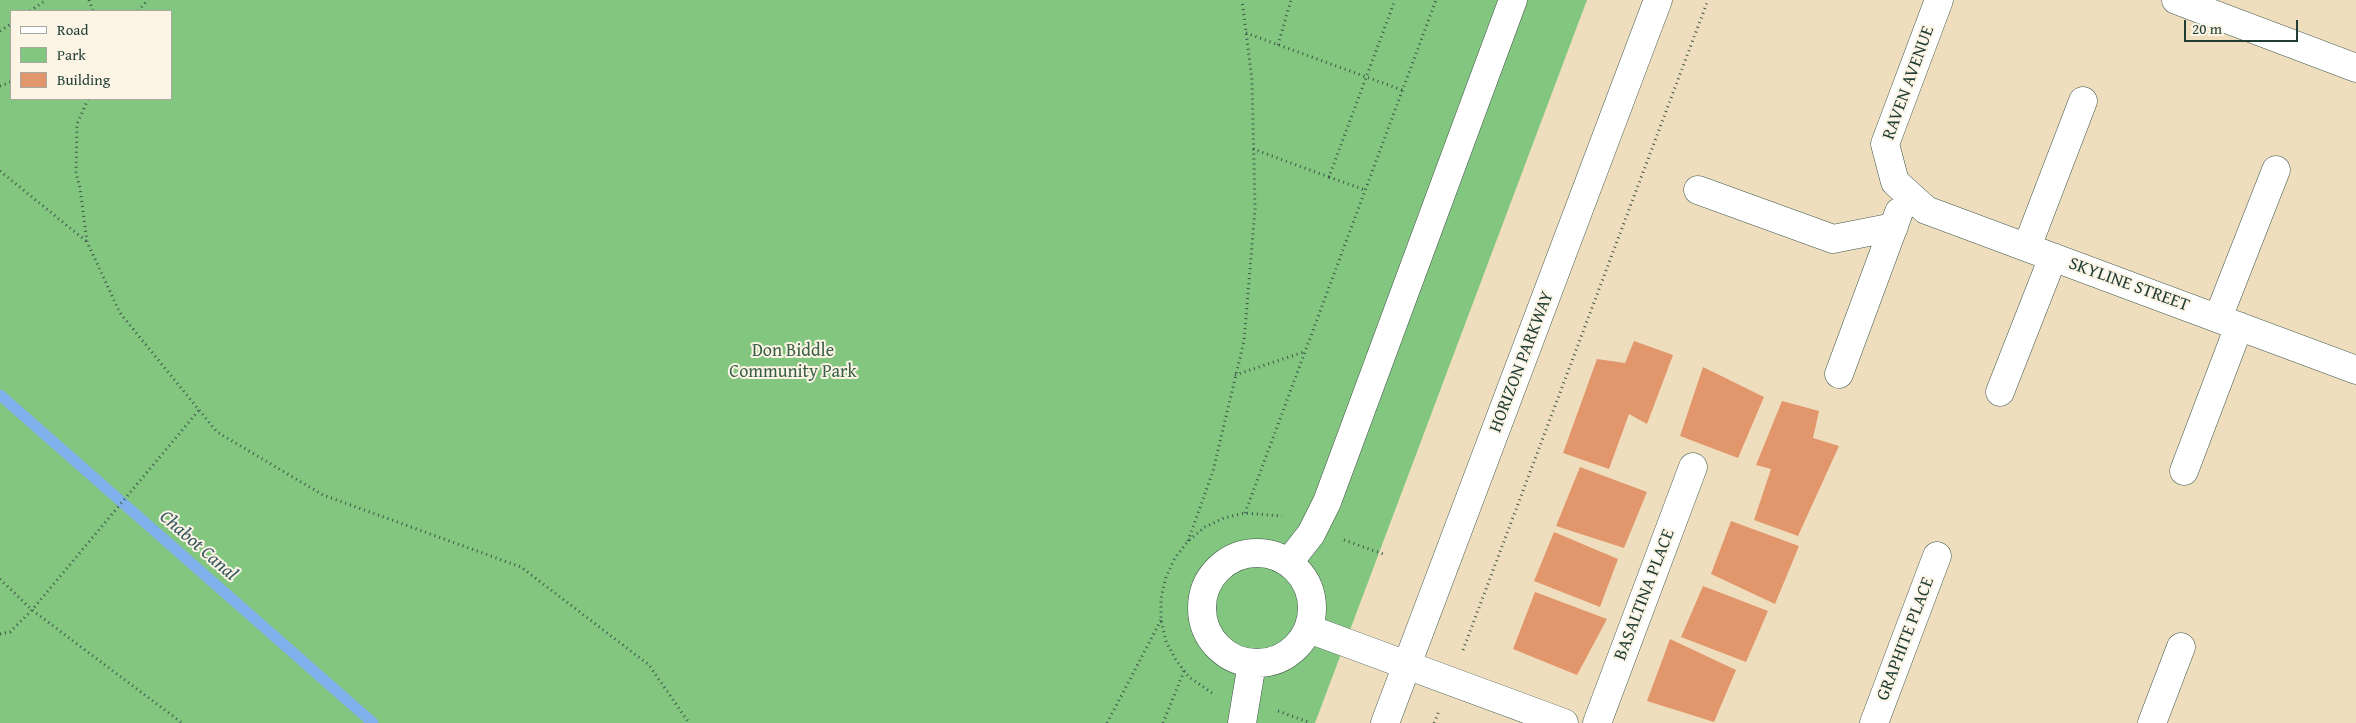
<!DOCTYPE html>
<style>
body{margin:0}
#map{position:relative;width:2356px;height:723px;overflow:hidden;background:#efdebd;font-family:"Gentium Book Plus",serif}
canvas{display:block}
.legend{position:absolute;left:10px;top:10px;width:162px;height:90px;box-sizing:border-box;background:#fcf5e5;border:1px solid #a4ab9e;margin:0;padding:6px 9px;list-style:none;font-size:15px;color:#1f3d34}
.legend li{display:flex;align-items:center;gap:10px;height:25px}
.legend b{width:25px;border:1px solid #a4ab9e}
.scale{position:absolute;left:2184px;top:20px;width:114px;height:22px;box-sizing:border-box;border:2px solid #1f3d34;border-top:0;padding-left:6px;font-size:15px;line-height:18px;white-space:nowrap;color:#1f3d34;-webkit-text-stroke:4px #fcf5e5;paint-order:stroke}
</style>
<div id="map">
<canvas width="2356" height="723"></canvas>
<ul class="legend">
<li><b style="height:6px;background:#fff"></b>Road</li>
<li><b style="height:14px;background:#82c67f"></b>Park</li>
<li><b style="height:14px;background:#e2966b"></b>Building</li>
</ul>
<div class="scale">20 m</div>
</div>
<script>
const ctx = document.querySelector('canvas').getContext('2d');
ctx.lineJoin = 'round';
function fill(path, color) { ctx.fillStyle = color; ctx.fill(path, 'evenodd'); }
const toPath = rows => new Path2D(rows.map(r => 'M' + r).join(''));
function trace(path, color, width, dash) { ctx.strokeStyle = color; ctx.lineWidth = width; ctx.lineCap = dash ? 'butt' : 'round'; ctx.setLineDash(dash || []); ctx.stroke(path); }
function drawText(font, color, halo, rows, align = 'center') {
  ctx.font = font + ' "Gentium Book Plus",serif'; ctx.lineWidth = 4; ctx.setLineDash([]); ctx.textBaseline = 'middle'; ctx.strokeStyle = halo; ctx.fillStyle = color; for (const [text, x, y, turn = 0] of rows) {
    ctx.save(); ctx.translate(x, y); ctx.rotate((+turn || 0) * Math.PI / 180); ctx.textAlign = isNaN(turn) ? turn : align; if (halo) ctx.strokeText(text, 0, 0); ctx.fillText(text, 0, 0); ctx.restore();
  }
}
fill(toPath([
 [0,0,1587,0,1315,723,0,723],
 [11,11,171,11,171,99,11,99]
]), '#82c67f');
trace(toPath([
 [0,395,373,723]
]), '#80b0eb', 11);
fill(toPath([
 [1634,341,1673,355,1647,424,1629,414,1609,469,1563,453,1597,359,1625,363],
 [1703,367,1764,397,1738,458,1680,436],
 [1782,401,1819,411,1813,438,1839,446,1798,536,1754,520,1771,469,1756,465],
 [1580,467,1647,492,1624,548,1556,526],
 [1731,521,1799,546,1775,604,1711,574],
 [1554,532,1618,559,1600,607,1534,581],
 [1703,586,1768,611,1746,662,1681,637],
 [1535,592,1607,619,1577,675,1513,649],
 [1670,639,1736,670,1714,722,1647,701]
]), '#e2966b');
const minor = toPath([
 [1939,0,1885,144,1895,182,1926,210,2356,370],
 [2176,0,2356,68],
 [1698,190,1833,239,1894,227],
 [2027,247,2083,101],
 [2218,318,2276,170],
 [1839,374,1899,212],
 [2000,392,2053,257],
 [2184,471,2239,326],
 '1202 608a55 55 0 1 1 110 0a55 55 0 1 1-110 0Z',
 [1289,562,1311,534,1327,502,1513,0],
 [1309,629,1564,723],
 [1242,723,1252,663],
 [1385,723,1658,0],
 [1597,723,1693,467],
 [1874,723,1937,556],
 [2152,723,2181,647]
]);
trace(minor, '#3e5549', 29);
trace(toPath([
 [89,0,93,11],
 [30,11,46,0],
 [138,11,148,0],
 [0,31,11,24],
 [1246,33,1402,90],
 [1278,45,1291,0],
 [0,86,11,82],
 [88,99,77,124,76,173,80,188,87,242,120,313,217,432,323,495,521,567,649,665,689,723],
 [1253,149,1329,177,1395,0],
 [0,171,86,241],
 [1329,177,1365,190],
 [1235,375,1304,352],
 [1245,513,1436,0],
 [1344,540,1386,555],
 [1188,541,1213,471,1244,341,1255,209,1252,80,1242,0],
 [0,579,32,610,182,723],
 [0,634,10,632,32,610,199,410],
 [1463,650,1708,0],
 [1212,693,1189,677,1176,660,1166,641,1161,620,1161,598,1166,577,1175,558,1188,541,1205,527,1224,518,1245,513,1282,516],
 [1278,711,1311,723],
 [1107,723,1161,620],
 [1163,723,1184,671],
 [1434,723,1439,711]
]), '#3e5549', 3, [1, 4]);
trace(minor, '#fff', 28);
drawText('18px', '#1f3d34', '#fcf5e5', [
 ["RAVEN AVENUE",1909,83,-70],
 ["SKYLINE STREET",2129,285,20],
 ["HORIZON PARKWAY",1522,362,-69],
 ["BASALTINA PLACE",1645,595,-69],
 ["GRAPHITE PLACE",1906,639,-69]
]);
drawText('18px', '#385f47', '#fcf5e5', [
 ["Don Biddle",793,351],
 ["Community Park",793,372]
]);
drawText('italic 19px', '#375a62', '#fcf5e5', [
 ["Chabot Canal",198,546,41]
]);
</script>
